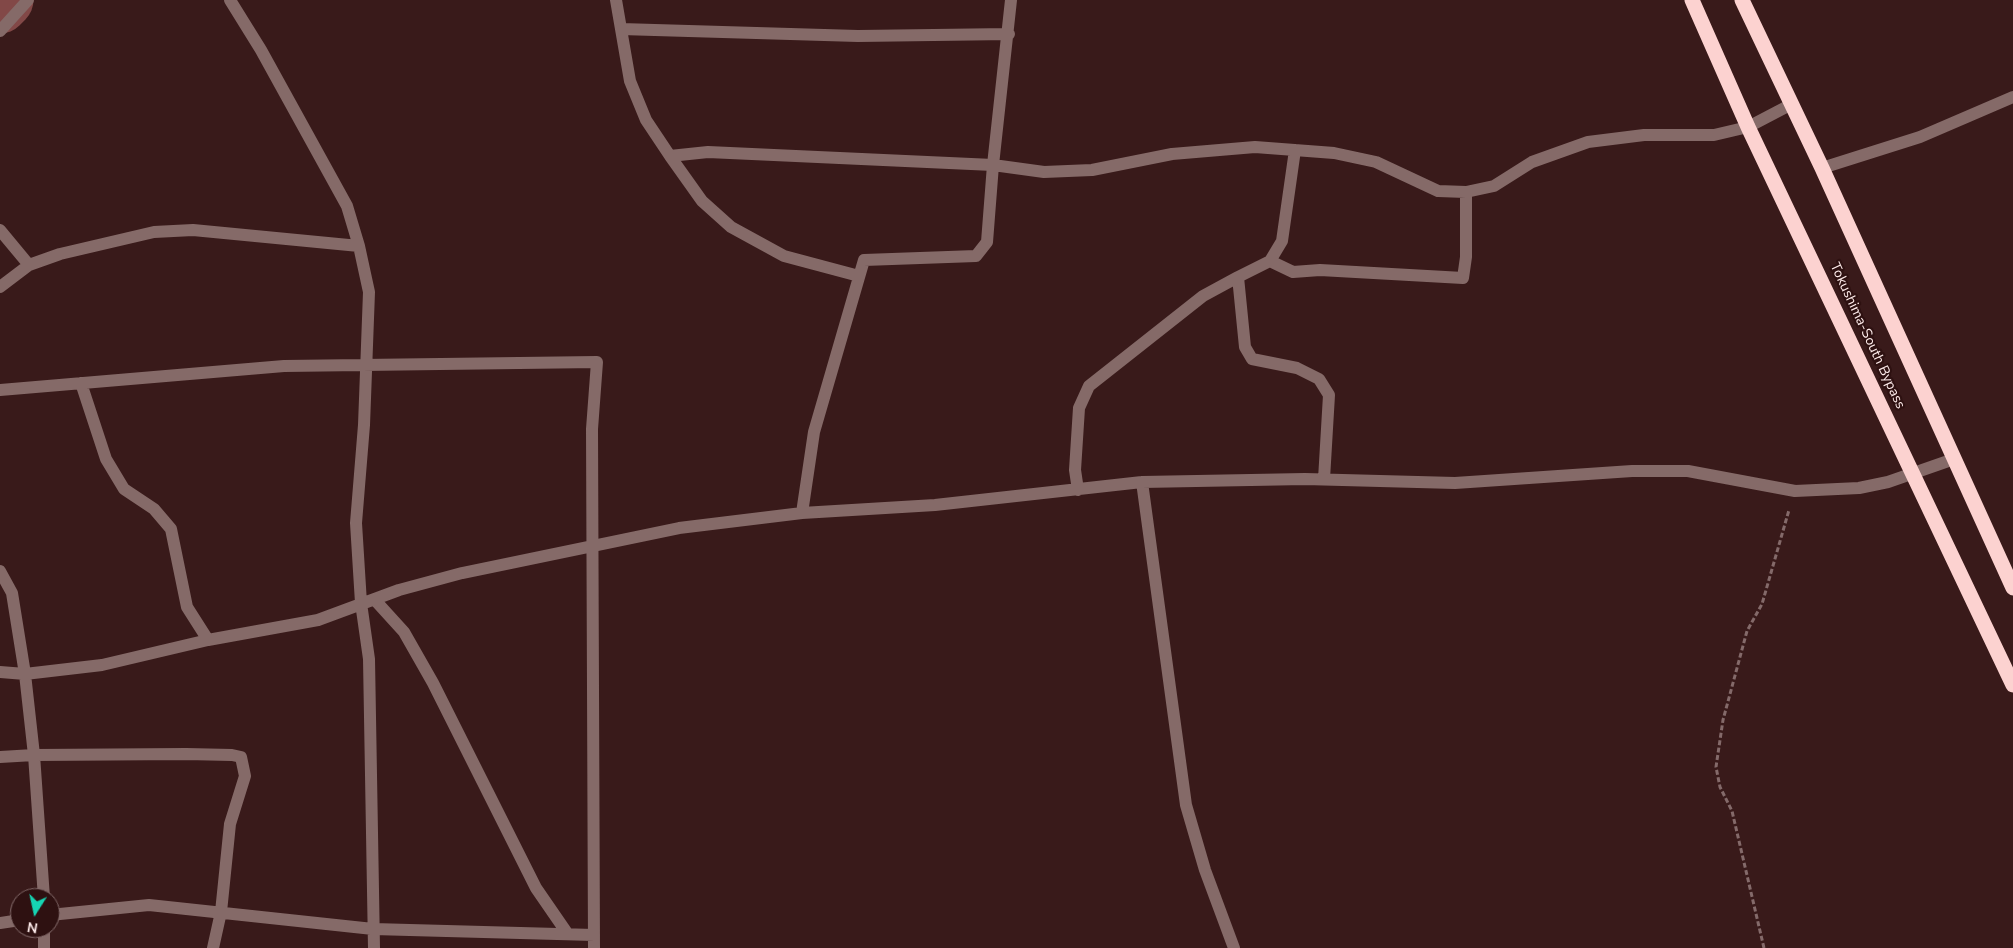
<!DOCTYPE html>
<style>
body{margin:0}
#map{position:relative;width:2013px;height:948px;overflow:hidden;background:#391a1a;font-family:"Nunito Sans",sans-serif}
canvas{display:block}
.north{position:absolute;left:10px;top:888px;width:50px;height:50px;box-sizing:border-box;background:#2e1111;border:1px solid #826969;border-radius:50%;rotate:190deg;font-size:14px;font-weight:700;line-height:20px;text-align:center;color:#ffedec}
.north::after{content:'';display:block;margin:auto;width:18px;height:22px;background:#16d5b3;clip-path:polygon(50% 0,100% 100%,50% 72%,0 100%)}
</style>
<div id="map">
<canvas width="2013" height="948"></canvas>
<div class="north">N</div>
</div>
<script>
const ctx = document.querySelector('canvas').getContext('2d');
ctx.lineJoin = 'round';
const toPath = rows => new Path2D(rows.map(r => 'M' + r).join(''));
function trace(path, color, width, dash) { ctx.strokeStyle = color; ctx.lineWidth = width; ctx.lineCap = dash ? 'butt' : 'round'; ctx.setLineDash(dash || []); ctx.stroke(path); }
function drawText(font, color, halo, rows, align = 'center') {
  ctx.font = font + ' "Nunito Sans",sans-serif'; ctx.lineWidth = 4.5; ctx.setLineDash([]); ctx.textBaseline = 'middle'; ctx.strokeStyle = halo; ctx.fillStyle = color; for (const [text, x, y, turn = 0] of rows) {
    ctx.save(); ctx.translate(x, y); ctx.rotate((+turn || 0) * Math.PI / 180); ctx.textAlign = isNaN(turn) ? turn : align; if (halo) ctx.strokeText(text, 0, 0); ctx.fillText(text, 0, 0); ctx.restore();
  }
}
trace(toPath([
 [0,6,6,0]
]), '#824847', 55);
trace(toPath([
 [1764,948,1732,811,1720,787,1716,767,1723,720,1747,631,1762,604,1789,510]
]), '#846a6a', 3, [5, 2.5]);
trace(toPath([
 [230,0,261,50,347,206,359,246,369,292,364,425,356,523,361,603,369,659,374,948],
 [616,0,621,29,858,36,1009,34],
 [1011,0,993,165,1044,172,1092,170,1172,154,1255,147,1334,153,1376,162,1438,191,1466,192,1494,186,1532,162,1588,142,1644,135,1714,135,1748,127,1790,105],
 [621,29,630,81,646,120,670,156,708,152,993,165,987,242,976,256,864,260,814,432,802,513],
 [0,31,28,0],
 [1295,150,1282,241,1270,261,1238,277,1245,347,1252,359,1297,368,1319,379,1329,395,1324,479],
 [670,156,702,201,731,227,784,256,859,276],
 [1822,168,1920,137,2013,97],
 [0,230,29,265],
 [1270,261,1293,272,1320,270,1463,278,1466,257,1466,192],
 [0,287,29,265,60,254,154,232,193,230,359,246],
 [81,383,106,459,124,489,154,509,171,529,187,607,208,640],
 [0,390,284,366,597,362,592,429,594,948],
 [1142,482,1186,805,1205,870,1234,948],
 [1078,490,1075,470,1079,408,1089,386,1203,296,1238,277],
 [0,571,12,593,25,674,34,755,44,898],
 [374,599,404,632,433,683,536,888,567,933],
 [0,672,25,674,102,665,208,640,318,620,399,590,462,573,679,528,802,513,935,505,1142,482,1305,479,1455,483,1632,471,1688,471,1795,491,1859,488,1888,482,1954,459],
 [0,757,34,755,186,754,232,755,241,757,245,776,230,824,221,912,213,948],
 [50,915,149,905,373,929,594,935],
 [0,923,20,920],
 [44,948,44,928]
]), '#856a68', 12);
trace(toPath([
 [1692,0,1748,127,2013,685],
 [1742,0,1822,168,2013,588]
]), '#fcd2d0', 15);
drawText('14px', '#ffedec', '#2e1111', [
 ["Tokushima-South Bypass",1867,336,65]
]);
</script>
